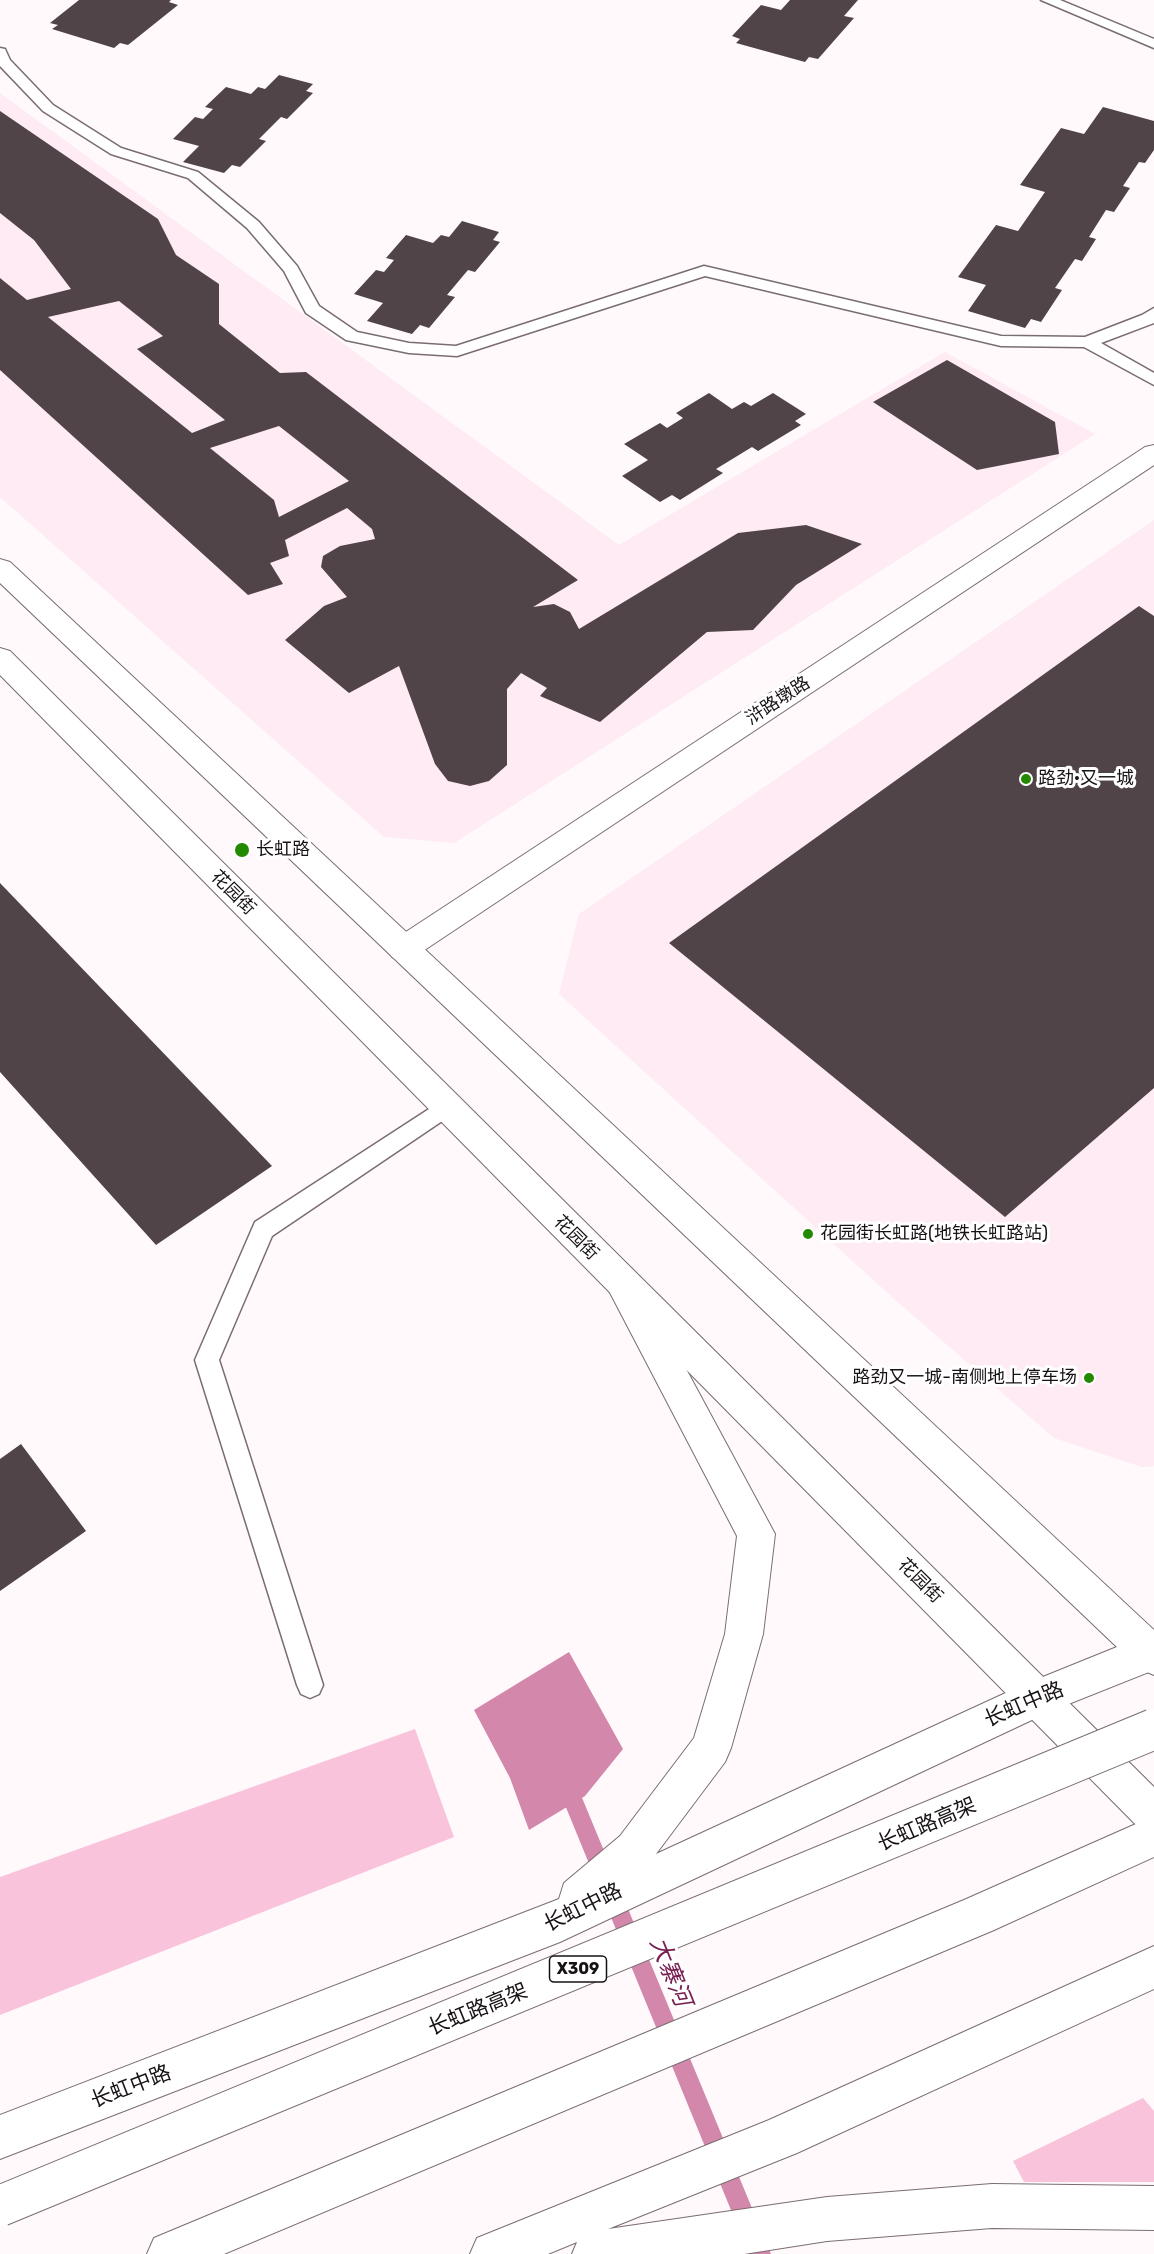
<!DOCTYPE html>
<meta charset="utf-8">
<style>
body{margin:0}
canvas{display:block;background:#fff9fb}
</style>
<canvas width="1154" height="2254"></canvas>
<script>
const ctx = document.querySelector('canvas').getContext('2d');
ctx.lineJoin = 'round';
function fill(path, color) { ctx.fillStyle = color; ctx.fill(path, 'evenodd'); }
const toPath = rows => new Path2D(rows.map(r => 'M' + r).join(''));
function trace(path, color, width, dash) { ctx.strokeStyle = color; ctx.lineWidth = width; ctx.lineCap = dash ? 'butt' : 'round'; ctx.setLineDash(dash || []); ctx.stroke(path); }
function drawText(font, color, halo, rows, align = 'center') {
  ctx.font = font + ' Rubik,"Noto Sans SC",sans-serif'; ctx.lineWidth = 6; ctx.setLineDash([]); ctx.textBaseline = 'middle'; ctx.strokeStyle = halo; ctx.fillStyle = color; for (const [text, x, y, turn = 0] of rows) {
    ctx.save(); ctx.translate(x, y); ctx.rotate((+turn || 0) * Math.PI / 180); ctx.textAlign = isNaN(turn) ? turn : align; if (halo) ctx.strokeText(text, 0, 0); ctx.fillText(text, 0, 0); ctx.restore();
  }
}
fill(toPath([
 [0,93,619,545,945,352,1095,434,454,843,384,837,0,497],
 [1154,520,1154,1466,1142,1467,1054,1438,892,1297,559,994,579,914]
]), '#feebf3');
fill(toPath([
 [415,1729,454,1837,0,2015,0,1877],
 [1143,2098,1154,2111,1154,2182,1024,2182,1013,2161]
]), '#f9c3db');
fill(toPath([
 [569,1652,623,1749,585,1796,529,1830,510,1778,474,1710]
]), '#d387aa');
fill(toPath([
 [566,1773,573,1776,771,2254,749,2254,556,1783,559,1776,566,1773]
]), '#d387aa');
fill(toPath([
 [79,0,171,0,169,2,178,5,128,45,120,43,114,48,52,29,58,25,50,23],
 [790,0,858,0,844,16,854,18,818,59,809,57,805,62,736,43,740,39,732,36,761,5,781,10],
 [279,75,313,84,306,91,313,93,287,119,281,117,259,139,266,141,240,167,232,165,224,173,183,162,199,146,173,139,195,117,203,119,213,109,205,107,226,87,251,94,258,87,265,89],
 [1103,107,1154,121,1154,150,1145,163,1139,162,1123,186,1130,188,1114,212,1106,210,1089,237,1096,239,1082,261,1075,259,1055,288,1062,290,1041,322,1031,319,1025,328,968,311,986,285,958,277,996,225,1018,231,1045,192,1020,185,1061,128,1084,134],
 [0,111,158,219,176,255,219,284,219,324,280,373,306,372,578,580,533,607,554,604,570,612,579,629,738,533,806,525,862,544,796,585,753,630,707,632,600,722,540,696,547,688,521,673,507,689,507,765,489,781,470,786,448,781,435,764,399,666,349,693,285,640,324,606,347,597,321,567,323,556,340,546,375,539,372,529,347,508,285,540,289,556,270,563,283,584,248,595,0,370,0,278,27,300,71,289,34,240,0,213],
 [119,301,163,336,137,349,225,420,192,433,48,317],
 [279,426,349,481,279,517,274,500,210,448],
 [462,221,499,232,493,240,500,242,475,272,468,270,447,295,455,297,429,328,420,325,412,334,367,321,383,303,354,294,376,270,384,272,394,260,386,258,406,235,433,243,441,235,449,237],
 [947,360,1055,422,1059,454,977,470,873,402],
 [709,393,732,409,744,402,751,406,773,393,806,414,795,421,801,425,758,451,752,447,716,469,723,473,680,500,672,495,660,502,622,476,648,460,624,444,660,423,667,428,683,418,676,413],
 [1139,606,1154,616,1154,1088,1005,1217,669,943],
 [0,883,272,1166,156,1245,0,1072],
 [21,1444,86,1531,0,1591,0,1459]
]), '#504449');
const lane = toPath([
 [1041,0,1060,0,1154,39,1154,48,1041,0],
 [0,48,5,49,10,60,53,105,121,148,198,172,259,222,297,266,319,306,357,332,409,343,456,346,704,266,1001,336,1085,337,1142,315,1154,308,1154,323,1101,343,1154,373,1154,385,1084,347,1001,346,705,276,457,356,409,353,346,340,306,313,284,271,247,228,188,178,111,154,43,111,0,66,0,48],
 [446,1098,454,1101,457,1107,454,1113,272,1236,219,1360,323,1685,319,1694,310,1698,301,1694,297,1685,195,1360,255,1222,446,1098]
]);
const street = toPath([
 [1154,445,1154,465,414,957,403,961,392,957,387,949,392,941,1145,447,1154,445]
]);
const secondary = toPath([
 [0,559,10,562,1154,1630,1154,1675,1140,1669,0,583,0,559],
 [0,648,10,651,1154,1787,1154,1835,1140,1829,0,675,0,648]
]);
const primary = toPath([
 [624,1272,636,1276,775,1534,763,1634,731,1748,725,1762,656,1854,1023,1685,1154,1632,1154,1670,1051,1711,560,1942,0,2159,0,2115,559,1899,564,1883,620,1836,694,1738,725,1634,737,1536,607,1287,612,1276,624,1272],
 [1154,1946,1154,1989,797,2153,608,2229,827,2197,992,2184,1154,2186,1154,2230,992,2228,827,2241,744,2254,572,2254,577,2242,548,2254,470,2254,477,2238,769,2120,1154,1946]
]);
const highway = toPath([
 [1154,1816,1154,1857,994,1930,224,2254,147,2254,154,2238,964,1900,1154,1816]
]);
trace(lane, '#7a6d72', 3);
trace(street, '#7a6d72', 2);
trace(secondary, '#7a6d72', 2);
trace(primary, '#7a6d72', 2);
trace(highway, '#7a6d72', 2);
fill(lane, '#fff');
fill(street, '#fff');
fill(secondary, '#fff');
fill(primary, '#fff');
fill(highway, '#fff');
const highwayBridge = toPath([
 [0,2206,1154,1729]
]);
trace(highwayBridge, '#7a6d72', 42, []);
trace(highwayBridge, '#fff', 40);
for (const [x, y, r, color] of [
 [1026,779,6,"#228900"],
 [242,850,8,"#228900"],
 [808,1234,6,"#228900"],
 [1089,1378,6,"#228900"]
]) { const dot = new Path2D(); dot.arc(x, y, r, 0, 2 * Math.PI); ctx.fillStyle = color; ctx.fill(dot); trace(dot, '#fff', 2); }
for (const [x, y, w] of [
 [578,1969,57]
]) { const box = new Path2D(); box.roundRect(x - w / 2, y - 13, w, 26, 4.5); ctx.fillStyle = '#fff'; ctx.fill(box); trace(box, '#171214', 1.5); }
drawText('bold 16px', '#171214', null, [
 ["X309",578,1969]
]);
drawText('18px', '#171214', '#fff', [
 ["浒路墩路",778,701,-33],
 ["花园街",233,893,45],
 ["花园街",576,1238,45],
 ["花园街",920,1581,45]
]);
drawText('18px', '#171214', '#fff', [
 ["路劲·又一城",1038,779],
 ["长虹路",256,850],
 ["花园街长虹路(地铁长虹路站)",820,1234],
 ["路劲又一城-南侧地上停车场",1077,1378,"right"]
], 'left');
drawText('21px', '#171214', '#fff', [
 ["长虹中路",1024,1705,-23],
 ["长虹路高架",927,1825,-23],
 ["长虹中路",583,1908,-26],
 ["长虹路高架",478,2010,-22],
 ["长虹中路",131,2087,-21]
]);
drawText('italic 24px', '#782051', '#fff', [
 ["大寨河",670,1972,68]
]);
</script>
